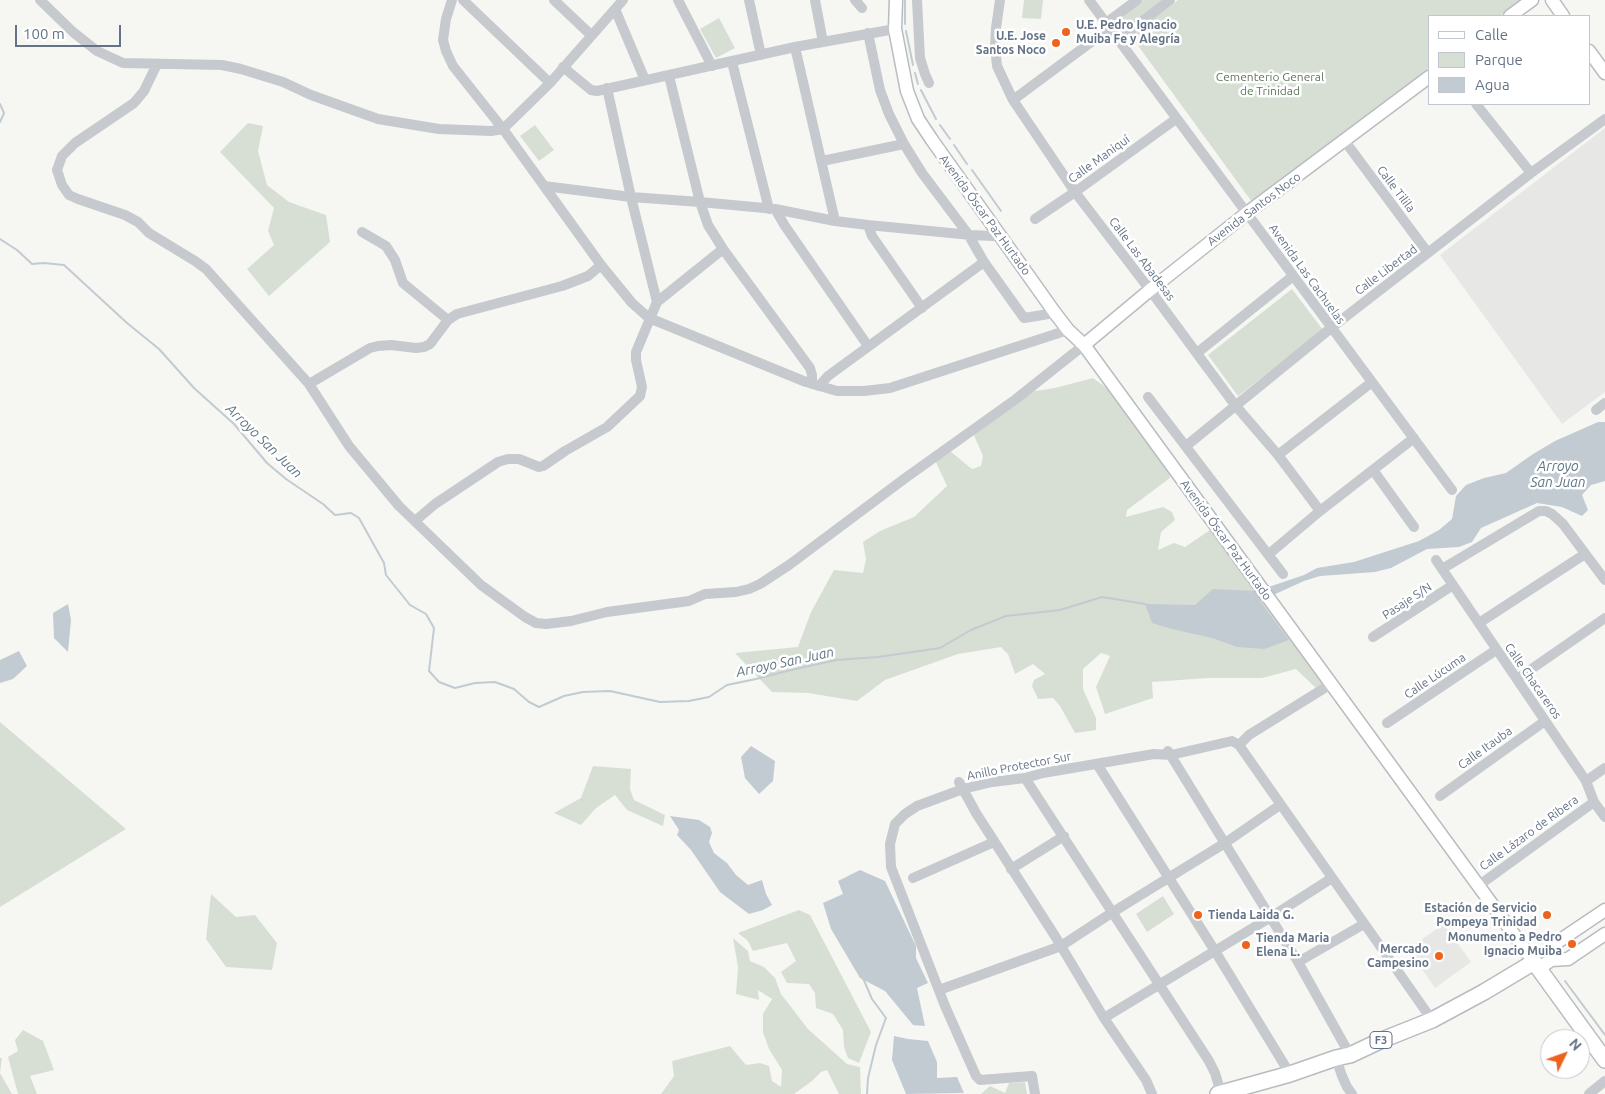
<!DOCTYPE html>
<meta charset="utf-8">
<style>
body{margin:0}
#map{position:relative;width:1605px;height:1094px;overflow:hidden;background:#f6f7f3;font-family:Ubuntu,sans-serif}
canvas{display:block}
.legend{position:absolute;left:1428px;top:15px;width:162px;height:90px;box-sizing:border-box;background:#fff;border:1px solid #c1c7cf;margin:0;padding:6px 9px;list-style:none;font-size:15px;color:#647386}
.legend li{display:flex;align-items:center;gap:10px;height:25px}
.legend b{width:25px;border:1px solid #c1c7cf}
.north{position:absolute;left:1540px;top:1029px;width:50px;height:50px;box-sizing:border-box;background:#fff;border:1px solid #c1c7cf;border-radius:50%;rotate:48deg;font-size:14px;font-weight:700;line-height:20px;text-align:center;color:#647386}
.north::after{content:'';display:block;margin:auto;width:18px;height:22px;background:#ef621b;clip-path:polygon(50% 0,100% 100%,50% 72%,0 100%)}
.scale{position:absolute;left:15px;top:25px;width:106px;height:22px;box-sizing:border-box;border:2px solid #647386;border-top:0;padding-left:6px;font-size:15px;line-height:18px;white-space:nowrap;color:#647386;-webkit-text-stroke:4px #fff;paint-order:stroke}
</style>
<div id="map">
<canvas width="1605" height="1094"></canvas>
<ul class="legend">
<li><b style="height:6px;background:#fff"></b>Calle</li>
<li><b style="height:14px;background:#d7dfd4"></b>Parque</li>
<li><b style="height:14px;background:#c2cbd1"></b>Agua</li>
</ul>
<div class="north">N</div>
<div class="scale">100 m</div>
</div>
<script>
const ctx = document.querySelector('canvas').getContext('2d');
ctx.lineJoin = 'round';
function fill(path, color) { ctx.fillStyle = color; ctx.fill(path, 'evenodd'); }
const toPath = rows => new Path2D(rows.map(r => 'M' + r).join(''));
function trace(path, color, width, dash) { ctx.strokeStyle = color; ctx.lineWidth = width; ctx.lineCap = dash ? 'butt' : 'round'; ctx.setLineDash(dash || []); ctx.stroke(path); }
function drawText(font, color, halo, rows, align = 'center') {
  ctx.font = font + ' Ubuntu,sans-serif'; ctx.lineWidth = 5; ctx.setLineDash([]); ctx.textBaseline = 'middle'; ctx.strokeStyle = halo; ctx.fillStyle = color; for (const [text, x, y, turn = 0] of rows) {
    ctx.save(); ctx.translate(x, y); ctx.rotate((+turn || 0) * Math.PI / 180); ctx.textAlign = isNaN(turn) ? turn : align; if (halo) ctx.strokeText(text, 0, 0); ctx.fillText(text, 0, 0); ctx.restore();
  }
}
fill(toPath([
 [1605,128,1605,392,1562,424,1440,255],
 [1444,924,1471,962,1435,988,1408,949]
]), '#e7e8e6');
fill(toPath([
 [1024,0,1043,0,1041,19,1022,18],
 [1143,0,1165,0,1124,31,1120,30,1115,24,1116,20],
 [1178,0,1521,0,1500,16,1429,16,1429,70,1252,202,1131,36],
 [719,18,735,48,716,58,700,29],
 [248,123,263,126,258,151,267,185,289,202,326,215,330,242,269,296,247,269,274,245,268,231,274,208,220,152],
 [535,125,554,150,539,161,520,136],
 [1292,289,1323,330,1238,396,1208,355],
 [1093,378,1119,397,1168,468,1170,478,1127,510,1126,517,1163,507,1172,512,1175,520,1161,532,1158,550,1174,543,1185,547,1213,528,1325,680,1318,690,1296,669,1262,678,1208,678,1152,682,1153,698,1105,714,1096,687,1110,656,1101,653,1083,669,1083,689,1096,718,1096,730,1075,733,1060,706,1053,698,1038,699,1032,686,1034,680,1045,674,1033,664,1015,674,1008,654,1001,647,958,654,885,680,857,701,808,693,772,692,735,653,798,647,811,612,834,570,863,573,866,559,863,542,880,531,914,517,947,486,935,460,950,451,972,469,981,466,983,456,972,431,1022,393,1055,388],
 [0,722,126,829,0,907],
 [593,766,631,769,630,789,634,800,665,815,663,826,627,810,615,795,596,808,581,825,554,813,581,798],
 [211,894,236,917,255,915,277,943,272,970,226,967,206,939],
 [1163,896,1174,914,1147,932,1136,914],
 [799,910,810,915,871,1032,859,1063,848,1058,844,1047,843,1030,833,1014,816,1008,815,993,809,984,787,983,781,972,796,961,787,943,753,951,748,941,738,933],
 [733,938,748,951,750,961,764,967,775,978,781,994,808,1029,847,1064,860,1067,861,1094,839,1094,827,1070,821,1072,812,1081,794,1094,661,1094,674,1076,672,1061,730,1046,746,1065,760,1063,769,1066,772,1081,781,1087,782,1070,769,1049,763,1032,763,1014,772,999,758,990,759,1000,736,994,738,967],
 [23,1030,43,1041,54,1070,30,1076,37,1094,18,1094,8,1057,18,1051,15,1040],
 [0,1058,2,1058,0,1073,12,1094,0,1094],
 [1025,1082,1027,1094,981,1094,990,1086,1005,1093,1009,1083]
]), '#d7dfd4');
fill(toPath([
 [1598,422,1605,422,1605,481,1591,485,1582,495,1588,510,1582,516,1562,507,1537,503,1481,528,1472,542,1459,547,1427,549,1391,568,1375,572,1320,576,1304,581,1260,601,1289,640,1264,649,1237,647,1212,638,1172,629,1152,623,1145,604,1195,605,1213,589,1257,591,1304,575,1317,568,1354,562,1419,541,1439,530,1452,519,1456,496,1466,485,1484,478,1506,473,1533,454,1555,441],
 [68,604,71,620,68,652,54,638,53,613],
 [19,651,27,666,13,679,0,683,0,660],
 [751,746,775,761,773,781,759,794,745,778,741,757],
 [670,816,699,820,710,827,712,833,709,842,714,853,727,863,736,875,748,885,762,880,766,894,772,905,763,910,749,914,720,892,691,850,677,835,679,830],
 [860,870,885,881,916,946,916,958,928,983,917,988,925,1026,913,1025,885,991,860,978,831,929,823,903,843,894,838,881],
 [894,1036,908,1039,928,1041,937,1062,937,1078,957,1077,964,1093,906,1094,892,1060]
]), '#c2cbd1');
trace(toPath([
 [905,0,905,24],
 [906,31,913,65],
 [915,73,918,84],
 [921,90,936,119],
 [0,104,4,113,0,122],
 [940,125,950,139],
 [954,145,967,164],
 [972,170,1001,211],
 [0,239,17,250,32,264,44,263,64,265,127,323,159,349,194,388,234,424,267,463,286,479,323,504,335,515,351,513,359,518,384,563,386,575,410,605,426,614,434,628,429,671,439,682,455,688,475,683,495,682,514,689,529,702,539,707,564,696,583,692,610,691,660,702,689,701,709,697,727,685,756,679,787,671,836,660,878,657,940,648,971,630,1006,616,1060,610,1102,597,1145,604],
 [863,978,872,999,886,1018,876,1045,868,1078,867,1094],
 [1565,981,1605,1035]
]), '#c2cbd1', 2);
const major = toPath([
 [896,0,895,29,907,91,918,119,932,140,1055,313,1068,330,1084,345,1534,962],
 [1552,0,1563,16],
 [1510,16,1532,0],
 [1589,51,1605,73],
 [1084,345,1150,290,1247,213,1429,77],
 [1551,960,1556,943,1605,910],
 [1538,969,1551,960,1568,959,1605,934]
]);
const highway = toPath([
 [1218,1094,1290,1074,1336,1058,1350,1055,1382,1040,1432,1020,1484,992,1534,962,1605,1060]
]);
trace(major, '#b9bcc0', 15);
trace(highway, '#b8bbbf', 18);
trace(toPath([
 [40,0,73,32,97,51,123,63,222,65,241,69,283,82,311,95,378,119,439,129,491,131,503,129,550,83,623,0],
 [452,0,446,19,443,40,446,51,453,66,503,129,601,265,632,303,649,318,806,382,837,391,864,391,890,388,1068,330],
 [463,0,550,83],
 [554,0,591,35],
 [678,0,712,66],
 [749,0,761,55],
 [815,0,823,42],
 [855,0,862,8],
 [917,0,920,58,925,74,929,83],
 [1000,0,996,28,995,47,997,66,1013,100,1075,192,1150,290,1235,405,1278,455,1320,511],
 [1089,0,1452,490],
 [615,9,645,80],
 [1106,23,1137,0],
 [1118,40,1170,0],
 [795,47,835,221],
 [732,62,769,209],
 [157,64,144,91,134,103,75,143,62,156,57,170,62,185,69,195,78,199,125,215,138,222,149,233,195,261,206,269,309,384,349,446,399,506,481,585,525,617,536,623,546,624,571,621,607,612,689,601,705,594,736,592,749,589,760,584,789,565,904,479,1016,399,1084,345],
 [563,67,591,90,597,91,795,47,895,29],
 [669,76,700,202,708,225,723,249,810,368,812,375,812,384],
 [607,88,631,197,657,302,723,249],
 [1013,100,1110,28],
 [1476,104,1531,173],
 [1344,140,1428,253],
 [822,161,904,144],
 [544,186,631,197,700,202,775,209,835,221,868,225,971,235,993,236,999,234],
 [775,209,785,226,868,346],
 [1035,219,1075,192,1176,119],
 [868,225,872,236,922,308],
 [362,232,386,246,395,260,403,283,448,320],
 [984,262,1024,318,1055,313],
 [1197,353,1293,276],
 [309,384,370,348,378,346,391,345,416,348,424,347,430,344,448,320,457,314,562,286,588,276,601,265],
 [819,386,828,376,984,262,968,234,922,173,904,144,889,114,880,90,868,33],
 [1148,397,1283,574],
 [1596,410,1605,403],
 [1186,446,1331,328,1531,173,1605,119],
 [1278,455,1372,382],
 [1373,470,1414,527],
 [415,521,435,504,498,462,508,459,519,459,539,467,543,466,565,451,607,427,640,396,642,387,636,360,636,352,657,302],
 [1269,554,1320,511,1414,438],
 [1436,560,1586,781,1594,802,1605,817],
 [1442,569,1539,511,1546,511,1552,514,1563,524,1605,580],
 [1479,623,1585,554],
 [1373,637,1453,585],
 [1517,679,1605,618],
 [1387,723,1496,650],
 [1239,745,1432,1020],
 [1168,751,1298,962,1350,1055],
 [1097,764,1215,951,1290,1074],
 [1025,778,1209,1061,1215,1073,1221,1093],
 [1586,781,1605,768],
 [959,782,976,813,1055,936,1104,1018,1146,1080,1152,1094],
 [1440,796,1545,721],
 [1011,869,1064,836],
 [913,878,994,842],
 [1478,886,1594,802],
 [1298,962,1364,924],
 [939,990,1061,946,1113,912,1225,843,1280,805],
 [1104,1018,1271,917,1332,878],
 [1336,1058,1342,1076,1347,1087,1352,1094],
 [1035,1094,1032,1076,980,1080,976,1076,945,1006,891,867,890,844,895,824,905,814,917,806,963,789,992,782,1025,778,1043,773,1154,754,1171,755,1232,741,1239,745,1249,735,1331,684],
 [1589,1094,1605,1081]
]), '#c6c9cd', 10);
trace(major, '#fff', 12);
trace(highway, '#fff', 15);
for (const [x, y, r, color] of [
 [1066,32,5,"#ef621b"],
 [1056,43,5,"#ef621b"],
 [1198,915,5,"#ef621b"],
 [1547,915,5,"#ef621b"],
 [1572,944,5,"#ef621b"],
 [1246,945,5,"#ef621b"],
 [1439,956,5,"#ef621b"]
]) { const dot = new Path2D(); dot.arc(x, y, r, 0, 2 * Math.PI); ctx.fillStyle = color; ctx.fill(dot); trace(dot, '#fff', 2); }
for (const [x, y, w] of [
 [1381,1040,22]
]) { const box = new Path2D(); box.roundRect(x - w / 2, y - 8.5, w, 17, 4); ctx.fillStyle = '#fff'; ctx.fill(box); trace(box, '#647386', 1); }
drawText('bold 11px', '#647386', null, [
 ["F3",1381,1040]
]);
drawText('bold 12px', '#647386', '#fff', [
 ["U.E. Pedro Ignacio",1076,25,"left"],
 ["Muiba Fe y Alegría",1076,39,"left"],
 ["U.E. Jose",1046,36],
 ["Santos Noco",1046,50],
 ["Estación de Servicio",1537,908],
 ["Pompeya Trinidad",1537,922],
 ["Tienda Laida G.",1208,915,"left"],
 ["Monumento a Pedro",1562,937],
 ["Ignacio Muiba",1562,951],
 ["Tienda Maria",1256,938,"left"],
 ["Elena L.",1256,952,"left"],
 ["Mercado",1429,949],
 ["Campesino",1429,963]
], 'right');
drawText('12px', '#62785f', '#fff', [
 ["Cementerio General",1270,77],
 ["de Trinidad",1270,91]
]);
drawText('12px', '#647386', '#fff', [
 ["Calle Maniquí",1099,159,-36],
 ["Calle Tilila",1396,189,53],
 ["Avenida Santos Noco",1254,209,-37],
 ["Avenida Óscar Paz Hurtado",985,215,54],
 ["Calle Las Abadesas",1142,259,53],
 ["Calle Libertad",1386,270,-37],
 ["Avenida Las Cachuelas",1307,274,54],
 ["Avenida Óscar Paz Hurtado",1226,540,54],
 ["Pasaje S/N",1407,601,-33],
 ["Calle Lúcuma",1435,676,-34],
 ["Calle Chacareros",1533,681,55],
 ["Calle Itauba",1485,748,-36],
 ["Anillo Protector Sur",1019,766,-11],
 ["Calle Lázaro de Ribera",1529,833,-36]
]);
drawText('italic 14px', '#5f7683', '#fff', [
 ["Arroyo San Juan",264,441,44],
 ["Arroyo",1558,466],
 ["San Juan",1558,482],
 ["Arroyo San Juan",785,662,-12]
]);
</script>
